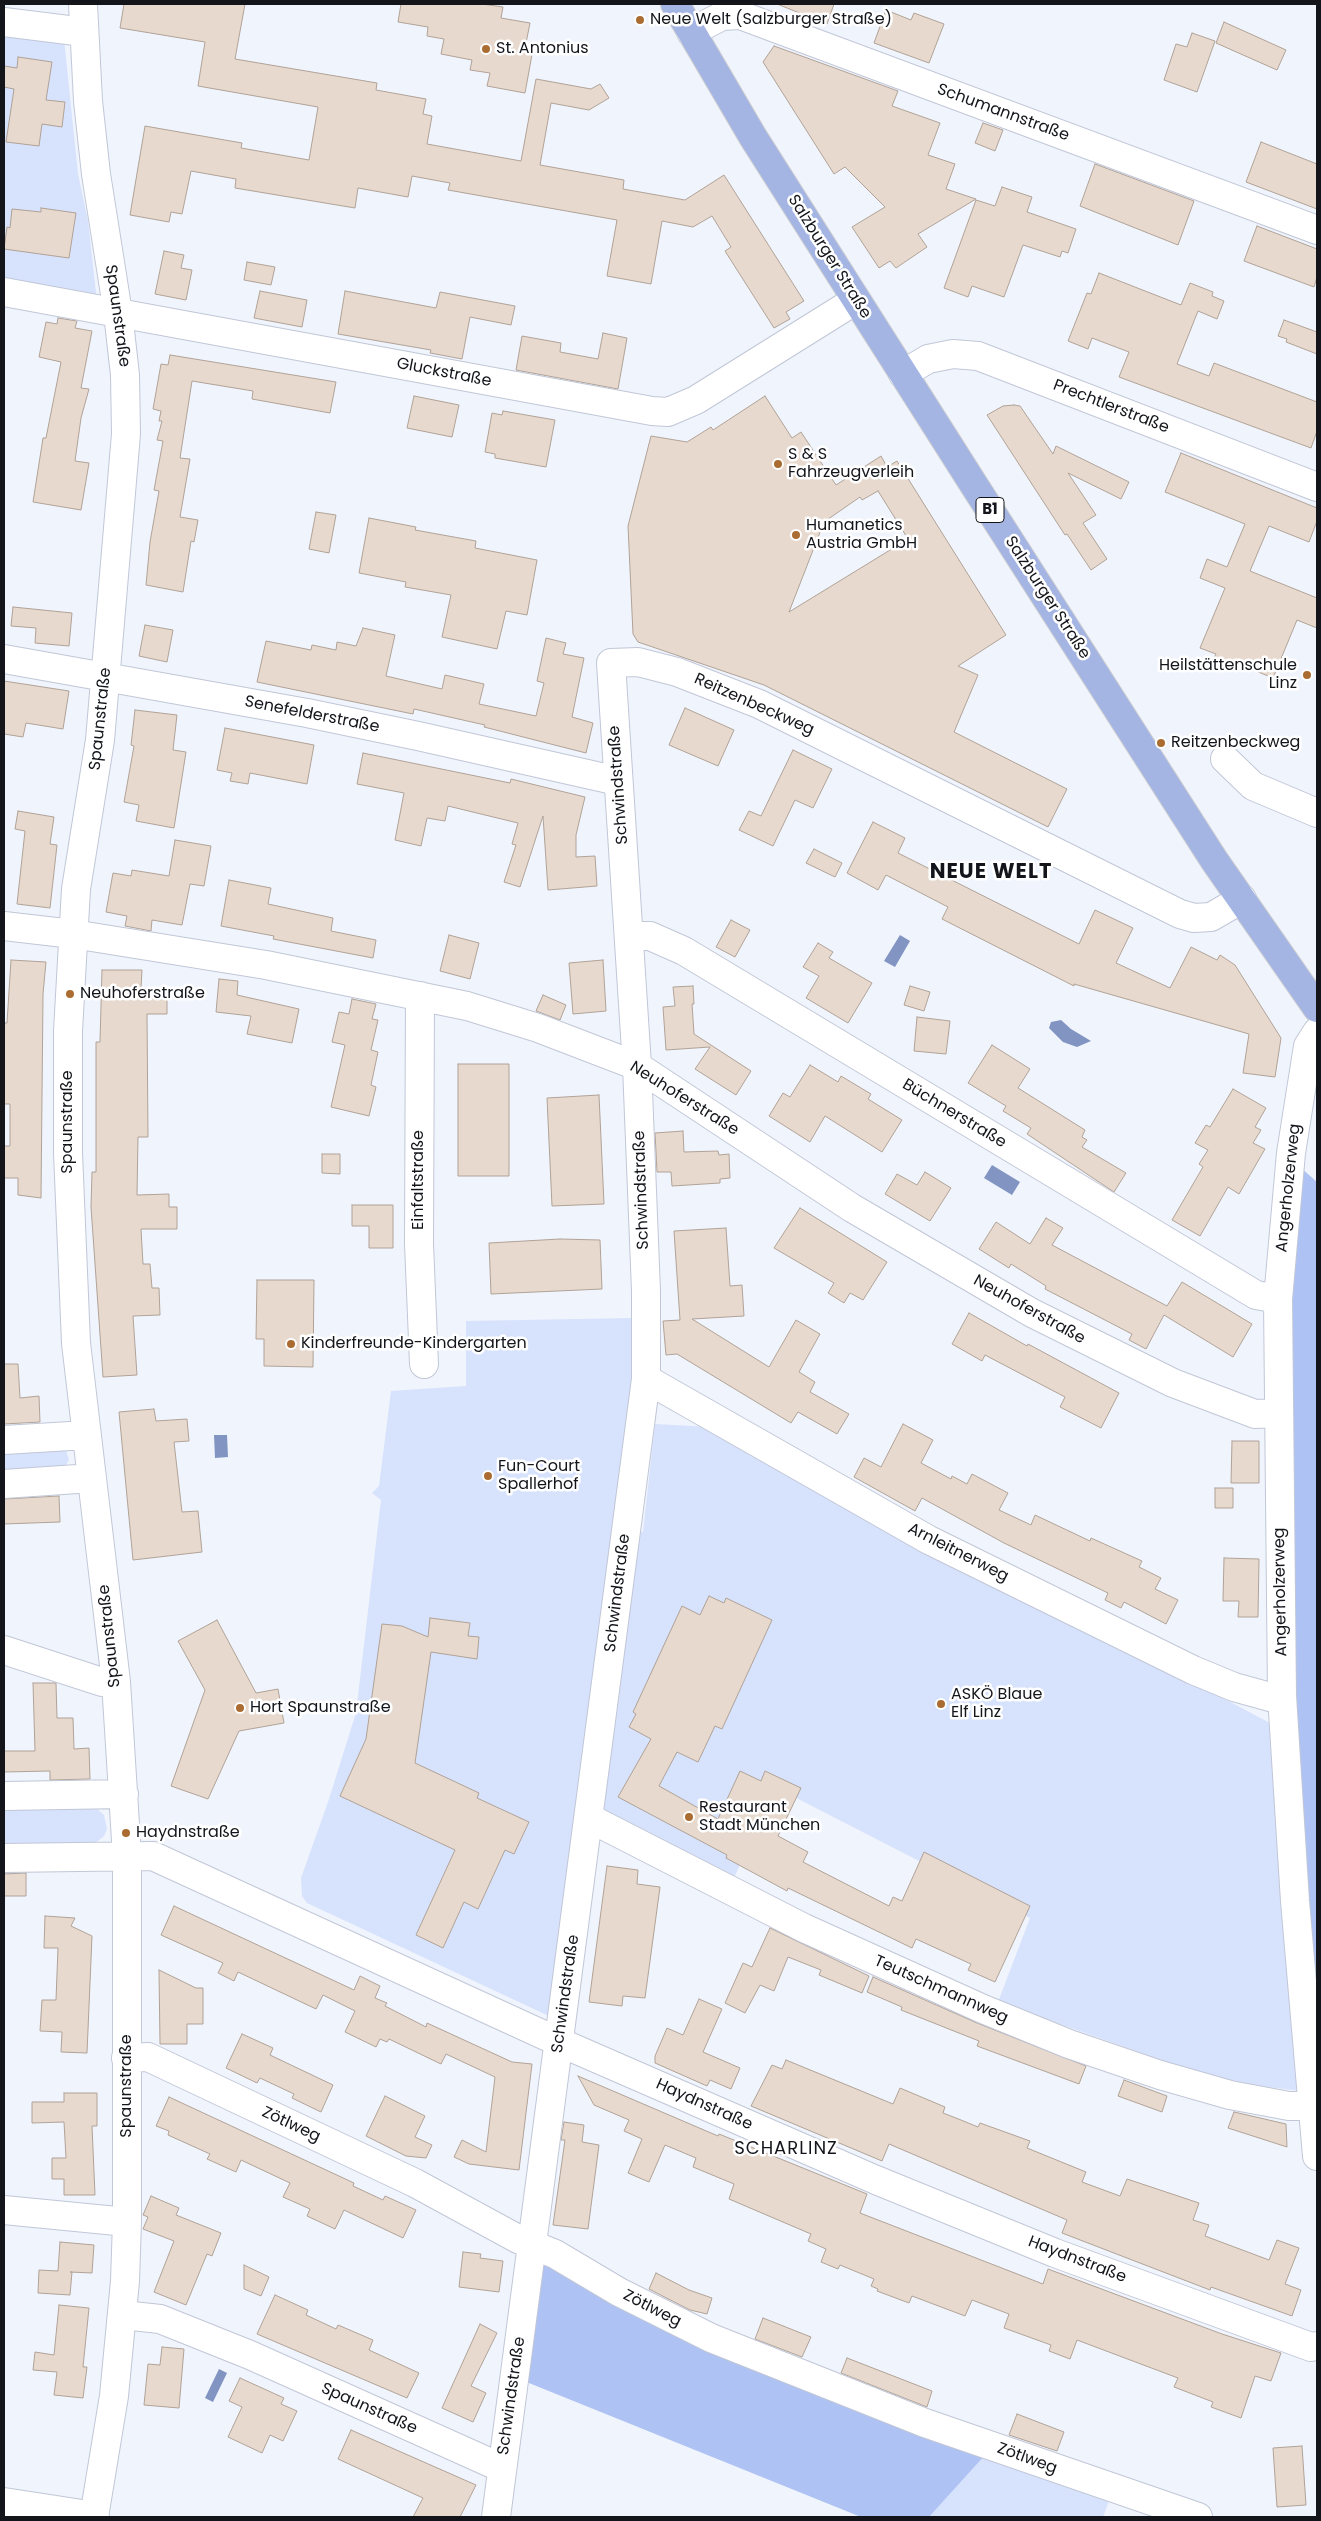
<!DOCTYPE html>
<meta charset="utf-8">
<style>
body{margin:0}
#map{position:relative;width:1321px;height:2521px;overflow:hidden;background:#f0f4fd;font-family:Poppins,sans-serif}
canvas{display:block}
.frame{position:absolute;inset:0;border:5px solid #13151b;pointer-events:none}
</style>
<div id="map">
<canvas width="1321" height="2521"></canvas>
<div class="frame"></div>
</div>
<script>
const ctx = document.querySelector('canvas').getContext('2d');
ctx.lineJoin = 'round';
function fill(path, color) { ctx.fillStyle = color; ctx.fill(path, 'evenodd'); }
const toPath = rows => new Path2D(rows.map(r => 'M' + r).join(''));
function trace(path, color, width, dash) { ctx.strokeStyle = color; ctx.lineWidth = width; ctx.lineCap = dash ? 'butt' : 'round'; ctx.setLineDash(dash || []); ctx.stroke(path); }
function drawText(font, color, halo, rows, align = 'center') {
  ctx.font = font + ' Poppins,sans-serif'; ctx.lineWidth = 5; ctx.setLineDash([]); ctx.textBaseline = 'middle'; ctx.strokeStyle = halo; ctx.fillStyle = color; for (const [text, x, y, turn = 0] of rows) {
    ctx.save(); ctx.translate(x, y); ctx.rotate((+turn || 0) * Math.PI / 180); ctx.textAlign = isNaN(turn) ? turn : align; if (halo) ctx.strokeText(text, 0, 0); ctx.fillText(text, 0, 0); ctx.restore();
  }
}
fill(toPath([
 [4,29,64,39,78,174,88,221,97,302,4,284],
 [634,1318,636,1375,616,1528,643,1532,655,1424,710,1427,1270,1723,1301,2091,1245,2084,1184,2068,998,2002,1030,1918,775,1787,734,1878,580,1800,551,2017,307,1903,302,1896,301,1878,328,1802,356,1713,381,1500,372,1493,379,1486,391,1391,466,1386,466,1321],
 [4,1448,66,1450,69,1460,64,1468,4,1475],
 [4,1806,94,1806,104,1815,107,1829,104,1836,93,1845,4,1846],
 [987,2453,1111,2495,1103,2517,929,2517]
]), '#d7e2fc');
fill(toPath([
 [1300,1167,1317,1182,1317,2052,1293,1686,1288,1280],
 [546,2259,987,2453,929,2517,861,2517,524,2381,538,2273]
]), '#aec2f3');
fill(toPath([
 [900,935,910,941,895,967,884,961],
 [1061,1020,1071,1029,1091,1041,1077,1047,1063,1042,1049,1028,1051,1022],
 [992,1165,1020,1182,1012,1195,984,1178],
 [214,1435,227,1435,228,1457,215,1458],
 [219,2369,227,2373,213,2402,205,2398]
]), '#8194c2');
const building = toPath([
 [124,4,245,4,235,59,377,83,376,90,426,99,423,114,432,116,427,144,521,161,536,79,591,89,600,84,609,98,589,110,551,103,540,165,624,180,623,189,685,200,724,175,804,301,786,312,790,319,774,328,725,251,731,247,712,216,693,227,662,221,651,284,607,276,617,220,448,190,450,183,412,176,408,197,358,188,355,208,235,188,236,179,191,171,182,214,171,212,169,222,130,215,145,126,242,143,241,148,309,160,318,107,198,86,205,42,120,28,124,4],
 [401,4,482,4,503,7,501,18,530,23,525,48,533,49,525,93,487,86,490,73,470,70,472,60,441,54,444,39,427,36,428,27,398,22,401,4],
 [777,4,834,4,827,24,777,4],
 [886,10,911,20,914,13,944,24,929,63,874,43,886,10],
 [1224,22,1286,50,1277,70,1216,43,1224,22],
 [1192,33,1215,41,1197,92,1164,80,1176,44,1187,47,1192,33],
 [774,46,898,91,892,106,940,123,928,155,955,164,946,189,976,199,918,234,927,247,896,268,890,261,879,268,852,227,885,207,845,167,834,174,763,62,774,46],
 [18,57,52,62,46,100,65,102,62,127,42,124,39,146,6,142,14,89,4,87,4,66,17,68,18,57],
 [983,123,1003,130,995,151,975,143,983,123],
 [1261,142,1317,164,1317,209,1246,182,1261,142],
 [1095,164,1194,201,1178,245,1080,206,1095,164],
 [1002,187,1032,197,1027,212,1076,229,1068,253,1062,251,1060,257,1023,245,1004,297,972,286,968,297,944,288,976,200,995,206,1002,187],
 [41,208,76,213,69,258,4,249,7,227,10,228,12,209,41,212,41,208],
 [1257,226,1317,249,1317,277,1314,287,1244,261,1257,226],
 [164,251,184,255,181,268,192,270,186,300,155,294,164,251],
 [247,262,275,267,271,285,244,280,247,262],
 [1099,273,1181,305,1190,283,1213,292,1212,296,1224,301,1217,319,1198,311,1177,364,1209,376,1214,363,1317,402,1317,431,1311,448,1119,377,1129,352,1092,338,1088,349,1068,341,1087,293,1091,294,1099,273],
 [260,291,307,300,302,327,254,318,260,291],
 [345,291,436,308,440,292,515,306,511,325,470,317,462,359,430,353,431,350,338,334,345,291],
 [58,318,77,321,75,328,92,331,81,388,89,389,81,418,75,461,89,463,81,510,33,502,43,438,46,438,61,362,39,357,46,322,57,324,58,318],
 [1284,320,1317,332,1317,354,1286,342,1287,339,1278,336,1284,320],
 [603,333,627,338,618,389,516,370,522,336,561,343,560,352,598,359,603,333],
 [170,355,336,382,330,413,252,399,253,391,192,381,180,458,190,459,180,517,198,520,194,542,191,541,183,592,146,585,150,542,159,491,154,490,163,441,157,440,162,421,159,421,161,411,153,409,161,364,168,365,170,355],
 [414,396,459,405,452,437,407,428,414,396],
 [765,396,792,438,801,432,836,485,881,456,887,467,897,461,1006,635,958,666,978,675,954,732,1067,789,1048,827,764,685,638,642,633,634,628,526,651,436,687,442,711,427,713,430,765,396],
 [878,491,908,539,789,612,824,522,860,497,862,500,878,491],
 [1014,405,1020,406,1053,454,1056,446,1129,482,1121,499,1068,473,1096,515,1083,523,1107,559,1091,570,1067,534,1065,535,987,415,1003,406,1014,405],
 [503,411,555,420,546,467,495,458,495,454,485,452,492,413,502,415,503,411],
 [1181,453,1317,508,1317,521,1309,542,1269,526,1250,571,1317,598,1317,628,1297,620,1273,678,1246,667,1245,669,1232,666,1231,668,1213,660,1216,654,1200,648,1225,588,1200,578,1207,559,1227,567,1245,524,1165,492,1181,453],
 [316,512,336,515,329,553,309,549,316,512],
 [369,518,416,527,415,530,476,541,475,548,537,560,527,615,506,611,497,649,442,637,451,595,405,587,406,582,359,573,369,518],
 [13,607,72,613,69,646,35,643,36,628,11,626,13,607],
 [145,625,173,630,167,662,139,656,145,625],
 [363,628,395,635,386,676,442,689,445,675,484,684,479,704,536,716,544,683,537,681,546,638,566,643,563,654,584,658,572,717,593,723,586,753,484,727,485,725,414,709,413,714,257,682,266,641,311,650,312,645,336,650,337,642,356,646,363,628],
 [4,681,69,691,63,729,26,723,23,737,4,734,4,681],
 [685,708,734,730,718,766,669,745,685,708],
 [135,710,177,715,173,750,186,752,174,828,136,821,139,805,124,802,134,746,131,745,135,710],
 [225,728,314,745,307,784,250,773,248,784,230,781,232,773,217,770,225,728],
 [793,750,832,769,813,808,795,800,773,846,739,830,749,811,761,816,793,750],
 [363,753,510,783,511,779,585,797,576,835,576,857,595,856,597,886,548,890,543,816,520,887,504,882,516,845,512,844,518,823,448,806,445,821,427,818,421,846,395,840,404,793,357,784,363,753],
 [18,811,54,817,50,844,57,845,50,908,17,904,25,831,15,829,18,811],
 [873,822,905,838,898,853,1079,944,1095,910,1133,928,1116,963,1170,988,1191,947,1217,960,1220,955,1235,965,1281,1038,1275,1077,1243,1073,1249,1034,1074,984,1074,986,942,919,948,907,886,875,878,890,847,873,873,822],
 [175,840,211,846,204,886,190,884,182,925,152,920,151,931,125,926,127,916,106,912,113,873,131,876,132,870,169,876,175,840],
 [814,849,842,863,835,877,806,863,814,849],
 [229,880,271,888,268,904,333,918,331,931,376,940,373,958,273,939,274,936,221,926,229,880],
 [731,920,750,930,735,957,716,947,731,920],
 [449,935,479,943,470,979,440,971,449,935],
 [818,943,833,952,829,958,872,983,848,1023,806,998,819,976,803,967,818,943],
 [11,960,46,962,43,994,41,1198,18,1195,18,1178,4,1178,4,1146,10,1146,10,1104,4,1104,4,1023,7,1023,11,960],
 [603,960,606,1011,573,1014,569,963,603,960],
 [102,970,142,970,141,988,167,989,167,1014,147,1014,148,1137,138,1137,137,1195,169,1194,169,1207,177,1207,177,1229,141,1229,143,1264,150,1264,152,1288,159,1288,160,1315,133,1316,137,1375,103,1377,91,1207,92,1172,96,1172,96,1042,100,1042,102,970],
 [219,979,238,981,237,995,299,1009,292,1043,247,1034,251,1016,216,1012,219,979],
 [693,986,694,1004,692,1004,694,1034,751,1071,736,1095,695,1069,710,1047,666,1050,663,1007,675,1006,673,987,693,986],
 [910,986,930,992,924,1011,904,1005,910,986],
 [543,995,566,1005,560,1020,536,1011,543,995],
 [352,999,376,1004,372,1019,378,1020,371,1050,378,1052,371,1085,376,1087,369,1116,331,1107,345,1045,332,1042,339,1012,349,1014,352,999],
 [917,1017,950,1021,946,1054,914,1051,917,1017],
 [992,1045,1030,1069,1018,1088,1085,1130,1082,1137,1087,1140,1082,1147,1126,1173,1114,1192,1027,1134,1031,1128,1003,1111,1006,1106,968,1083,992,1045],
 [458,1064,509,1064,509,1176,458,1176,458,1064],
 [810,1065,838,1082,841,1076,871,1094,868,1099,902,1120,882,1152,825,1116,810,1142,769,1116,783,1093,790,1097,810,1065],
 [1233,1089,1266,1108,1255,1127,1261,1130,1253,1143,1265,1149,1239,1194,1228,1187,1200,1236,1172,1220,1203,1167,1199,1164,1208,1150,1195,1143,1206,1125,1210,1127,1233,1089],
 [599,1095,604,1204,552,1206,547,1098,599,1095],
 [683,1131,684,1152,718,1151,719,1155,729,1154,730,1178,720,1179,720,1183,672,1186,671,1172,657,1172,655,1133,683,1131],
 [322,1154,340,1154,340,1174,322,1173,322,1154],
 [925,1172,951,1188,930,1221,885,1194,897,1174,917,1185,925,1172],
 [352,1205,393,1205,393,1248,369,1248,369,1226,352,1226,352,1205],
 [800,1208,887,1262,863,1300,850,1293,844,1303,828,1293,834,1283,774,1248,800,1208],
 [1046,1218,1063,1228,1052,1245,1167,1306,1182,1282,1252,1324,1233,1357,1164,1315,1146,1349,1129,1340,1132,1334,1045,1289,1046,1286,1027,1274,1011,1264,1009,1268,979,1249,996,1222,1030,1244,1046,1218],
 [726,1228,730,1286,742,1285,744,1316,692,1319,769,1367,796,1320,820,1334,799,1372,815,1382,810,1392,849,1414,837,1434,798,1412,791,1423,677,1354,666,1355,663,1321,680,1320,674,1231,726,1228],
 [560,1239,600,1240,602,1289,491,1294,489,1243,560,1239],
 [257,1280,314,1280,313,1367,264,1366,264,1339,256,1339,257,1280],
 [969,1313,1027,1346,1028,1344,1119,1393,1101,1428,1060,1407,1065,1397,985,1355,982,1361,952,1344,969,1313],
 [4,1364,18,1364,20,1398,39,1396,40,1422,4,1424,4,1364],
 [154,1409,156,1421,187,1419,189,1441,174,1442,182,1512,198,1511,202,1552,133,1560,119,1412,154,1409],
 [903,1424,933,1440,921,1463,951,1479,952,1476,967,1484,972,1474,1008,1493,999,1510,1031,1525,1035,1515,1090,1541,1091,1538,1142,1561,1139,1567,1161,1578,1155,1589,1178,1600,1166,1624,1124,1602,1121,1608,1105,1600,1108,1593,1004,1543,922,1498,915,1511,854,1477,864,1458,881,1467,903,1424],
 [1232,1441,1259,1441,1259,1483,1231,1483,1232,1441],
 [1215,1488,1233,1488,1233,1508,1215,1508,1215,1488],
 [59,1496,60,1522,4,1524,4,1499,59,1496],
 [1224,1558,1259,1559,1258,1617,1238,1617,1239,1601,1223,1601,1224,1558],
 [709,1596,724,1603,726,1598,772,1620,722,1729,715,1726,698,1762,677,1752,659,1786,718,1819,740,1771,761,1781,765,1771,801,1788,778,1836,808,1852,803,1862,889,1906,893,1897,902,1901,924,1852,1030,1906,995,1982,968,1970,971,1964,916,1939,912,1948,788,1888,787,1891,726,1858,727,1855,618,1797,651,1739,629,1727,636,1714,633,1712,682,1606,700,1615,709,1596],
 [430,1618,470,1623,468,1636,479,1637,477,1659,431,1652,415,1763,479,1793,477,1798,529,1822,514,1854,505,1850,478,1909,464,1902,443,1948,416,1935,455,1850,340,1796,366,1739,382,1624,402,1626,428,1637,430,1618],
 [217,1620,256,1693,278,1689,284,1723,239,1731,208,1799,171,1786,205,1690,178,1641,217,1620],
 [33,1683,56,1683,57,1718,73,1718,74,1749,89,1748,90,1779,50,1780,50,1771,4,1772,4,1751,35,1751,33,1683],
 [607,1866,638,1870,637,1884,660,1887,645,1998,623,1996,622,2006,589,2002,607,1866],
 [26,1873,26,1896,4,1896,4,1874,26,1873],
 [174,1906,354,1990,360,1976,380,1986,375,1998,387,2003,385,2006,426,2027,427,2023,512,2062,532,2064,519,2170,469,2164,454,2157,462,2140,486,2152,495,2077,446,2054,441,2064,389,2039,387,2042,380,2039,376,2047,345,2032,355,2011,323,1995,316,2009,238,1972,234,1981,218,1973,223,1963,161,1935,174,1906],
 [45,1916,75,1918,71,1926,92,1936,87,2053,61,2052,62,2032,40,2031,42,2000,56,2000,58,1948,44,1948,45,1916],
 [770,1928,869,1976,862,1993,819,1975,821,1970,788,1957,774,1991,760,1985,745,2013,725,2003,743,1963,752,1967,770,1928],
 [159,1970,196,1988,203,1988,203,2024,187,2024,187,2044,160,2044,159,1970],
 [873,1977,977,2023,1086,2066,1079,2084,977,2046,979,2041,901,2010,902,2007,867,1992,873,1977],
 [699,1999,722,2009,703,2052,740,2068,731,2089,710,2080,707,2086,655,2063,655,2056,667,2028,683,2035,699,1999],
 [242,2034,273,2048,270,2055,333,2085,321,2112,292,2098,294,2094,260,2078,257,2083,226,2068,242,2034],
 [786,2060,893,2104,900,2088,945,2107,943,2113,961,2120,978,2127,980,2123,1030,2141,1027,2148,1086,2172,1082,2182,1120,2196,1127,2179,1199,2203,1193,2220,1209,2225,1205,2236,1269,2260,1277,2240,1299,2248,1285,2284,1301,2290,1292,2316,1211,2287,1210,2290,1062,2233,1067,2220,889,2144,882,2161,751,2106,772,2065,782,2069,786,2060],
 [578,2076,718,2136,719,2134,867,2194,860,2213,1043,2284,1048,2269,1222,2334,1281,2353,1271,2381,1255,2376,1241,2418,1211,2407,1213,2402,1174,2387,1178,2378,1077,2340,1070,2359,1049,2351,1051,2345,1004,2328,1009,2314,972,2300,965,2316,912,2296,909,2303,877,2291,878,2289,871,2286,874,2279,840,2265,838,2269,821,2262,826,2249,808,2241,811,2234,729,2199,734,2184,693,2167,696,2158,665,2145,649,2182,628,2173,642,2139,624,2131,629,2120,594,2105,578,2076],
 [1124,2080,1167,2096,1162,2112,1118,2096,1124,2080],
 [64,2093,97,2093,97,2126,92,2126,95,2195,64,2195,64,2179,52,2179,52,2158,66,2158,64,2122,32,2123,32,2102,64,2102,64,2093],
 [385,2096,425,2116,415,2137,432,2145,426,2158,406,2156,366,2136,385,2096],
 [169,2097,354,2183,353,2186,383,2200,385,2196,416,2210,403,2238,344,2210,335,2229,307,2216,310,2209,283,2197,290,2183,241,2160,236,2172,207,2159,210,2154,168,2135,169,2131,156,2126,169,2097],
 [1234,2112,1286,2124,1287,2147,1228,2128,1234,2112],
 [564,2122,584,2125,582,2142,599,2145,588,2229,553,2225,565,2140,561,2140,564,2122],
 [151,2196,179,2208,176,2215,221,2233,212,2256,207,2254,186,2305,154,2292,174,2241,143,2229,148,2217,143,2215,151,2196],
 [60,2242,94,2245,92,2273,70,2272,72,2272,70,2295,38,2293,39,2270,58,2271,60,2242],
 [463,2252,481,2254,480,2258,503,2261,499,2292,459,2287,463,2252],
 [244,2265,269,2277,261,2296,244,2289,244,2265],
 [656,2273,689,2290,712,2298,707,2314,690,2310,649,2289,656,2273],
 [275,2295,308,2310,306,2315,336,2329,338,2325,373,2340,369,2350,419,2373,407,2398,257,2334,275,2295],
 [59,2305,89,2308,83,2367,87,2367,83,2398,54,2395,57,2372,33,2370,35,2352,54,2355,59,2305],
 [763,2318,811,2337,802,2357,755,2339,763,2318],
 [480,2324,497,2333,471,2386,486,2393,473,2422,442,2408,480,2324],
 [162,2347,184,2349,179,2408,144,2405,148,2364,160,2365,162,2347],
 [847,2358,932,2391,927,2407,841,2373,847,2358],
 [240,2378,284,2398,281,2404,297,2411,283,2441,270,2435,262,2453,228,2437,242,2407,229,2401,240,2378],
 [1017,2414,1064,2432,1057,2451,1009,2435,1017,2414],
 [351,2430,476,2485,460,2517,413,2517,423,2498,338,2459,351,2430],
 [1302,2446,1306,2505,1277,2507,1273,2448,1302,2446]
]);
fill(building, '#e7d9cd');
trace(building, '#b0a297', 1);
const minor = toPath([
 [83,4,88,101,96,174,118,313,125,375,126,434,100,740,76,889,68,1031,68,1153,76,1343,116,1682,127,1856,127,2222,125,2281,114,2396,94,2517],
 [4,22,84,32],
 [691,32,722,16,740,15,1317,230],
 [4,292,652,411,668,412,696,400,856,300],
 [903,374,928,359,953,354,978,356,1317,487],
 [4,659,307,713,418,736,618,781],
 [1225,759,1253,786,1317,813],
 [4,926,73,934,266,965,467,1006,538,1028,637,1066,852,1208,1032,1313,1173,1383,1255,1414,1279,1413],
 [629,936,650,936,684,951,1256,1295,1278,1299],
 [420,996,419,1244,424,1364],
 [1317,1032,1308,1046,1291,1153,1278,1299,1282,1696,1295,1901,1317,2156],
 [646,1379,929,1540,1193,1670,1234,1687,1270,1697,1282,1696],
 [4,1440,87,1435],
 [4,1484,92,1478],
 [4,1650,102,1682,116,1682],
 [4,1796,124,1794],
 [589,1818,804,1928,983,2009,1069,2044,1160,2075,1230,2095,1289,2106,1314,2106],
 [4,1858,153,1856,559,2042,876,2180,1055,2253,1311,2347,1317,2346],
 [126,2058,148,2057,415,2183,518,2239,555,2254,619,2292,711,2338,925,2423,1198,2517],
 [4,2210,127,2222],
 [123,2315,160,2319,250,2355,493,2464,503,2465],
 [4,2502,95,2516],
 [496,2517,646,1379,646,1291,637,1066,611,663,638,662,677,672,759,704,1180,914,1194,918,1211,917,1242,899]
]);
const major = toPath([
 [675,4,753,137,974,485,1214,860,1317,1008]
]);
trace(minor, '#c1c7d7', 30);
trace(major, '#d0d0d1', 30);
trace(minor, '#fff', 28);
trace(major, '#a4b5e3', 28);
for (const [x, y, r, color] of [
 [640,20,5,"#aa6c31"],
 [486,49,5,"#aa6c31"],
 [778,464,5,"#aa6c31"],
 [796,535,5,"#aa6c31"],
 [1307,675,5,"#aa6c31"],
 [1161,743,5,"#aa6c31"],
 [70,994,5,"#aa6c31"],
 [291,1344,5,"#aa6c31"],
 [488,1476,5,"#aa6c31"],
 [941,1704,5,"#aa6c31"],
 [240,1708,5,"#aa6c31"],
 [689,1817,5,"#aa6c31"],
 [126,1833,5,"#aa6c31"]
]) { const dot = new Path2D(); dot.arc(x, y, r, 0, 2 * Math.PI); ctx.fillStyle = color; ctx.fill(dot); trace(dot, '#fff', 2); }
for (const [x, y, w] of [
 [990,510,28]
]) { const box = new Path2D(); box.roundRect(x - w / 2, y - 12.5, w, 25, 4); ctx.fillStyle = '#fff'; ctx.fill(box); trace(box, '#13151b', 1); }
drawText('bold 15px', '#13151b', null, [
 ["B1",990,510]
]);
drawText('16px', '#13151b', '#fff', [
 ["Neue Welt (Salzburger Straße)",650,20],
 ["St. Antonius",496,49],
 ["S & S",788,455],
 ["Fahrzeugverleih",788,473],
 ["Humanetics",806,526],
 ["Austria GmbH",806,544],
 ["Heilstättenschule",1297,666,"right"],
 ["Linz",1297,684,"right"],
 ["Reitzenbeckweg",1171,743],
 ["Neuhoferstraße",80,994],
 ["Kinderfreunde-Kindergarten",301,1344],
 ["Fun-Court",498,1467],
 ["Spallerhof",498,1485],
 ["ASKÖ Blaue",951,1695],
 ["Elf Linz",951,1713],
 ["Hort Spaunstraße",250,1708],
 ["Restaurant",699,1808],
 ["Stadt München",699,1826],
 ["Haydnstraße",136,1833]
], 'left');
drawText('16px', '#13151b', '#fff', [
 ["Schumannstraße",1003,113,20],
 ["Salzburger Straße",829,257,58],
 ["Spaunstraße",117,316,82],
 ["Gluckstraße",444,373,11],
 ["Prechtlerstraße",1111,407,21],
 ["Salzburger Straße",1047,598,57],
 ["Reitzenbeckweg",754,705,24],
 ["Senefelderstraße",312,715,11],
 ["Spaunstraße",101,719,-84],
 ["Schwindstraße",619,785,-94],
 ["Neuhoferstraße",684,1099,32],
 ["Büchnerstraße",954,1114,31],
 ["Spaunstraße",68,1122,-90],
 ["Einfaltstraße",419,1180,-90],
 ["Angerholzerweg",1289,1188,-84],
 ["Schwindstraße",642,1190,-92],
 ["Neuhoferstraße",1029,1310,29],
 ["Arnleitnerweg",958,1553,27],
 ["Angerholzerweg",1281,1592,-91],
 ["Schwindstraße",618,1593,-83],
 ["Spaunstraße",110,1636,-96],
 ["Teutschmannweg",941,1990,24],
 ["Schwindstraße",566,1994,-82],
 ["Spaunstraße",127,2086,-90],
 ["Haydnstraße",704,2105,24],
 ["Zötlweg",291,2125,25],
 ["Haydnstraße",1077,2260,21],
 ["Zötlweg",652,2309,27],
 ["Schwindstraße",512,2396,-82],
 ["Spaunstraße",369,2409,24],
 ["Zötlweg",1027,2459,20]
]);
ctx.letterSpacing = '1px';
drawText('18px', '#13151b', '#fff', [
 ["SCHARLINZ",786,2149]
]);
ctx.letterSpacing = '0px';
ctx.letterSpacing = '1px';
drawText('bold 21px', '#13151b', '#fff', [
 ["NEUE WELT",991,873]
]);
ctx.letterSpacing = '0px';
</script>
